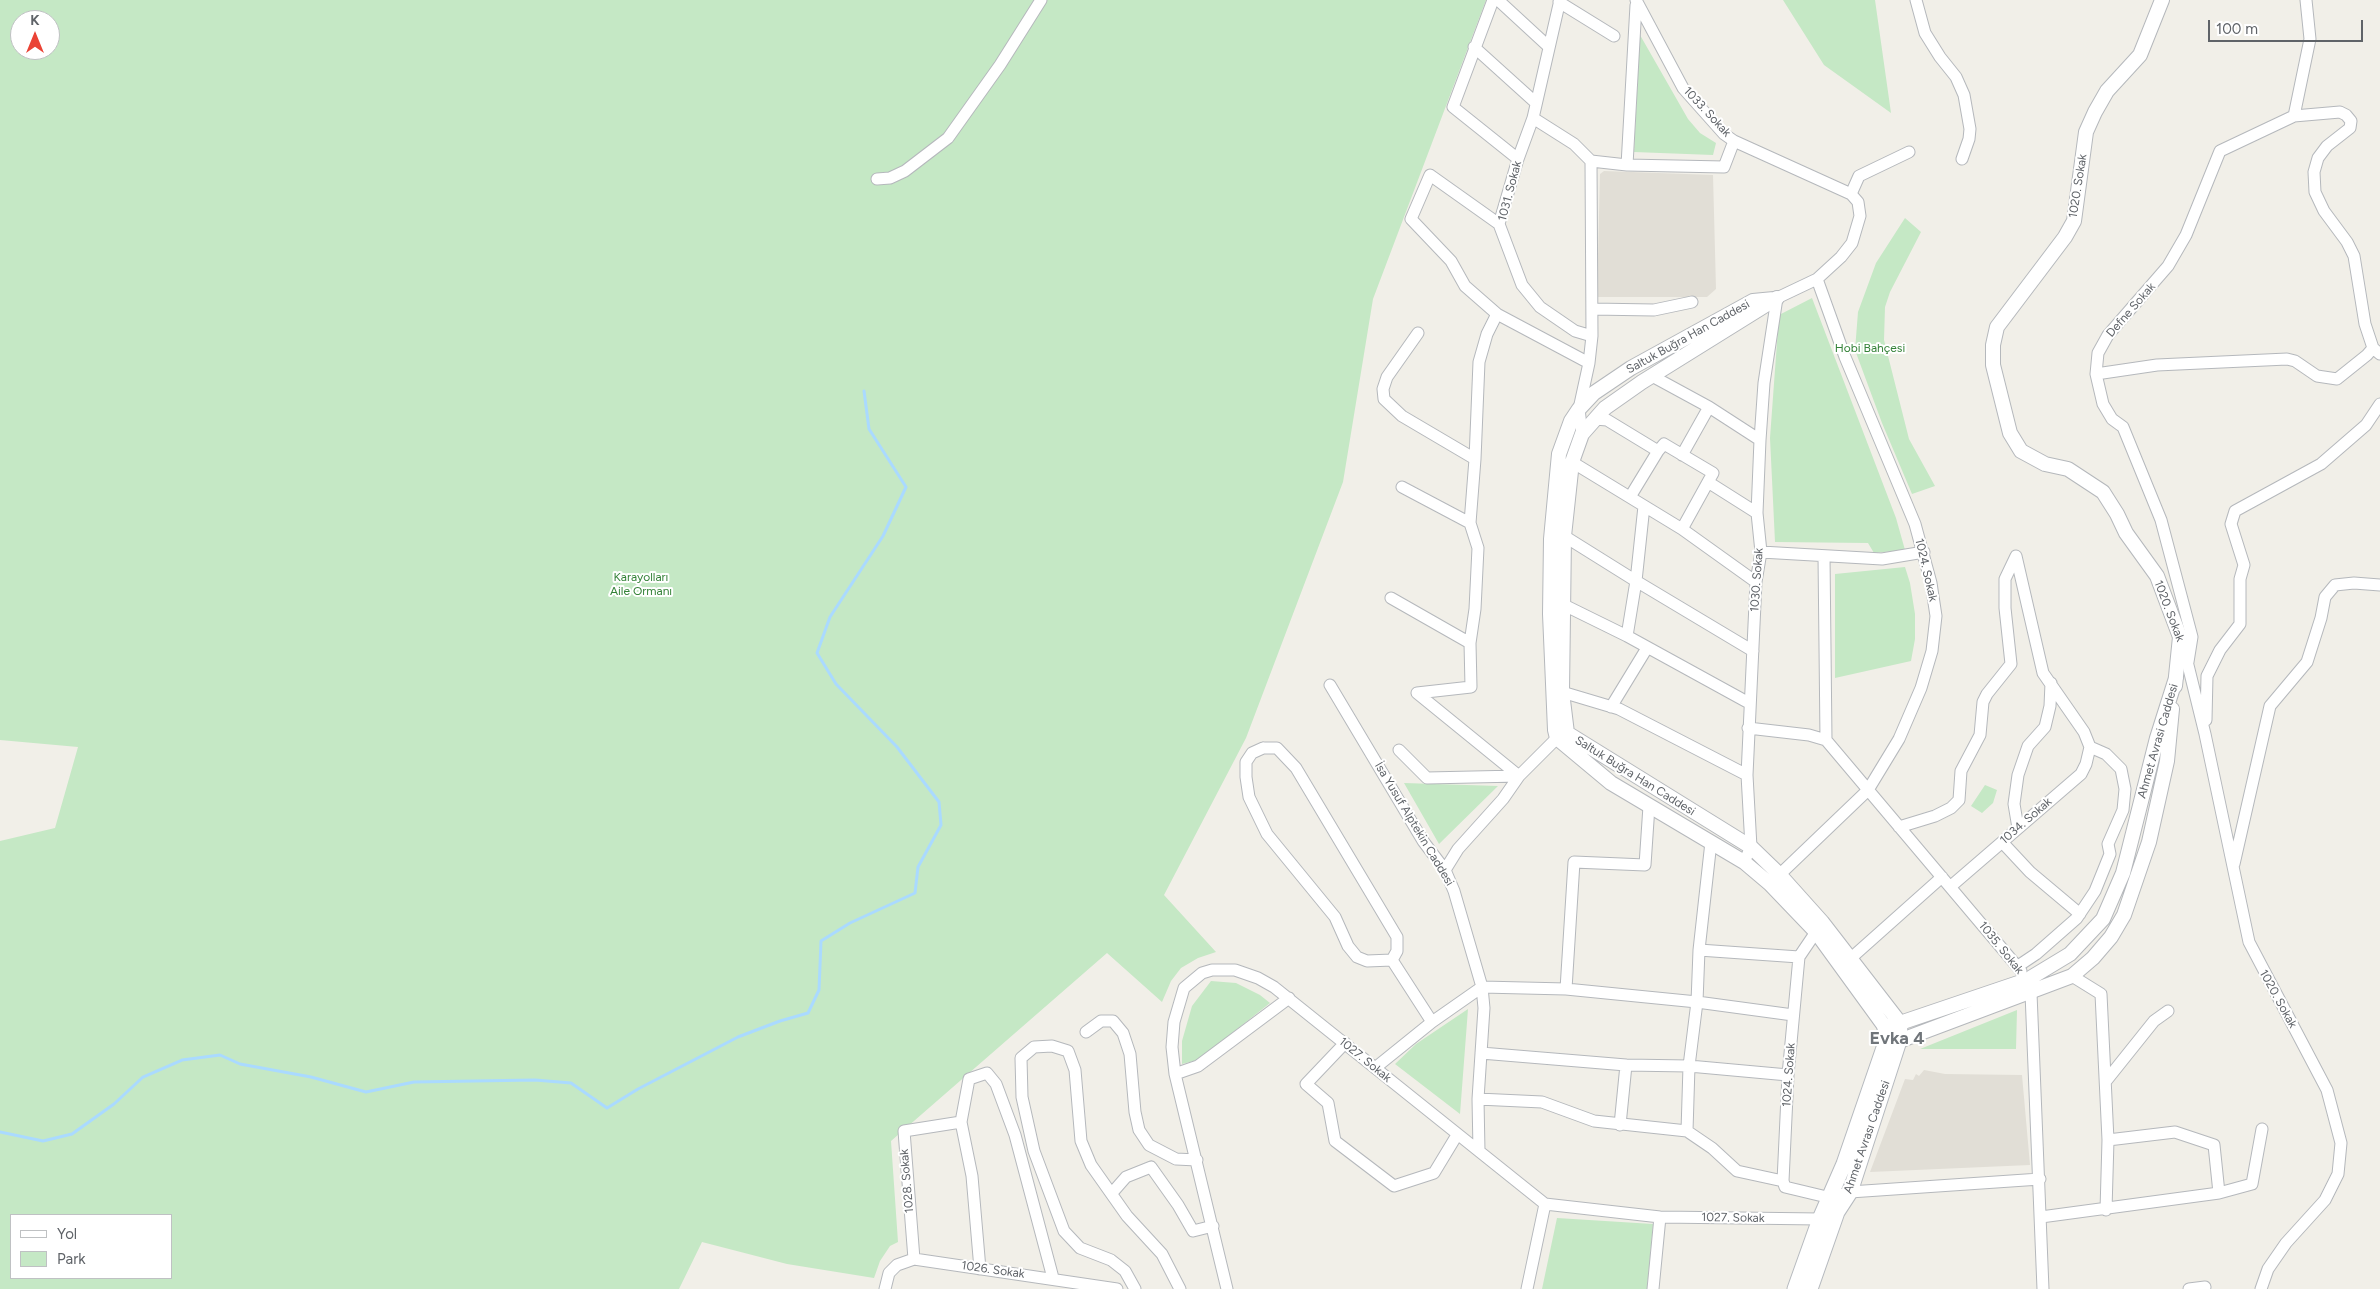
<!DOCTYPE html>
<meta charset="utf-8">
<style>
body{margin:0}
#map{position:relative;width:2380px;height:1289px;overflow:hidden;background:#f1efe8;font-family:Figtree,sans-serif}
canvas{display:block}
.legend{position:absolute;left:10px;top:1214px;width:162px;height:65px;box-sizing:border-box;background:#fff;border:1px solid #bfc1c3;margin:0;padding:6px 9px;list-style:none;font-size:15px;color:#5f6368}
.legend li{display:flex;align-items:center;gap:10px;height:25px}
.legend b{width:25px;border:1px solid #bfc1c3}
.north{position:absolute;left:10px;top:10px;width:50px;height:50px;box-sizing:border-box;background:#fff;border:1px solid #bfc1c3;border-radius:50%;rotate:0deg;font-size:14px;font-weight:700;line-height:20px;text-align:center;color:#5f6368}
.north::after{content:'';display:block;margin:auto;width:18px;height:22px;background:#ea4335;clip-path:polygon(50% 0,100% 100%,50% 72%,0 100%)}
.scale{position:absolute;left:2208px;top:20px;width:155px;height:22px;box-sizing:border-box;border:2px solid #5f6368;border-top:0;padding-left:6px;font-size:15px;line-height:18px;white-space:nowrap;color:#5f6368;-webkit-text-stroke:4px #fff;paint-order:stroke}
</style>
<div id="map">
<canvas width="2380" height="1289"></canvas>
<ul class="legend">
<li><b style="height:6px;background:#fff"></b>Yol</li>
<li><b style="height:14px;background:#c5e8c5"></b>Park</li>
</ul>
<div class="north">K</div>
<div class="scale">100 m</div>
</div>
<script>
const ctx = document.querySelector('canvas').getContext('2d');
ctx.lineJoin = 'round';
function fill(path, color) { ctx.fillStyle = color; ctx.fill(path, 'evenodd'); }
const toPath = rows => new Path2D(rows.map(r => 'M' + r).join(''));
function trace(path, color, width, dash) { ctx.strokeStyle = color; ctx.lineWidth = width; ctx.lineCap = dash ? 'butt' : 'round'; ctx.setLineDash(dash || []); ctx.stroke(path); }
function drawText(font, color, halo, rows, align = 'center') {
  ctx.font = font + ' Figtree,sans-serif'; ctx.lineWidth = 4; ctx.setLineDash([]); ctx.textBaseline = 'middle'; ctx.strokeStyle = halo; ctx.fillStyle = color; for (const [text, x, y, turn = 0] of rows) {
    ctx.save(); ctx.translate(x, y); ctx.rotate((+turn || 0) * Math.PI / 180); ctx.textAlign = isNaN(turn) ? turn : align; if (halo) ctx.strokeText(text, 0, 0); ctx.fillText(text, 0, 0); ctx.restore();
  }
}
fill(toPath([
 [1604,171,1713,175,1716,289,1707,297,1597,297,1600,174],
 [1924,1070,1945,1074,2022,1075,2030,1165,1870,1172,1905,1079,1913,1080,1916,1074,1919,1076]
]), '#e1ded6');
fill(toPath([
 [0,0,1486,0,1373,299,1343,482,1246,738,1164,895,1216,952,1198,958,1181,968,1171,981,1162,1002,1107,953,891,1141,898,1242,890,1246,880,1261,874,1278,787,1264,702,1242,679,1289,0,1289,0,841,55,828,78,747,0,740],
 [20,20,50,20,50,50,20,50],
 [11,1215,171,1215,171,1278,11,1278],
 [1783,0,1875,0,1891,113,1824,65],
 [1640,35,1688,119,1700,133,1716,143,1713,155,1634,152],
 [1905,218,1921,232,1890,292,1885,307,1884,340,1909,439,1935,486,1912,494,1882,423,1855,350,1858,312,1876,263],
 [1812,298,1896,518,1905,550,1874,553,1868,543,1775,542,1770,438,1779,315],
 [1905,567,1910,583,1915,614,1915,639,1911,661,1835,678,1835,574],
 [1404,783,1498,786,1439,844],
 [1985,785,1997,790,1993,803,1982,813,1971,806],
 [1211,981,1236,983,1260,995,1270,1003,1198,1060,1182,1064,1182,1041,1192,1006],
 [1468,1009,1460,1114,1395,1064,1416,1044],
 [2017,1010,2016,1049,1920,1049],
 [1557,1218,1653,1224,1647,1289,1542,1289]
]), '#c5e8c5');
trace(toPath([
 [0,1132,43,1141,72,1134,114,1104,143,1077,182,1060,220,1055,240,1064,311,1077,366,1092,414,1082,535,1080,571,1083,607,1108,638,1089,738,1037,780,1021,808,1013,819,990,821,941,850,923,915,893,918,867,941,825,939,802,897,747,836,684,817,653,830,617,883,536,906,487,869,429,864,391]
]), '#aadaff', 3);
const minor = toPath([
 [1493,0,1453,107,1518,159],
 [1498,0,1549,47],
 [1560,0,1533,118,1518,159,1499,224,1522,285,1540,307,1575,331,1592,336],
 [1636,0,1683,88,1724,134,1734,141,1851,194,1858,202,1860,216,1852,243,1841,257,1817,279,1777,298,1764,383,1760,440,1757,513,1761,552,1756,582,1747,775,1751,847,1744,862],
 [1916,0,1925,33,1940,57,1956,77,1964,95,1970,129,1969,139,1962,159],
 [1559,2,1614,36],
 [1474,47,1536,103],
 [2294,116,2340,112,2346,115,2351,121,2350,128,2327,146,2318,158,2314,172,2315,192,2324,211,2347,242,2354,256,2365,324,2373,348,2380,354],
 [1533,118,1574,144,1591,161,1627,165,1724,167,1734,141],
 [1627,165,1636,5],
 [877,179,890,178,905,171,948,138,1000,65,1041,0],
 [1851,194,1859,176,1909,152],
 [1592,309,1654,310,1692,302],
 [1497,314,1465,286,1451,261,1411,219,1430,175,1499,224],
 [1418,333,1387,377,1383,389,1384,399,1402,416,1475,459],
 [2096,374,2157,365,2287,359,2295,361,2317,376,2337,379,2367,355,2373,348],
 [1652,376,1709,407,1760,440],
 [1595,419,1607,420,1658,451,1664,444,1713,473,1708,482,1757,513],
 [1582,434,1579,409,1589,363,1592,336,1591,161],
 [1682,455,1709,407],
 [1572,462,1682,529,1756,582],
 [1402,487,1470,523],
 [1630,497,1658,451],
 [1644,506,1636,581,1753,651],
 [1682,529,1708,482],
 [1564,536,1636,581,1627,636,1749,703],
 [1761,552,1882,559,1924,552],
 [1824,556,1826,740],
 [1391,598,1470,643],
 [1564,605,1627,636],
 [2186,657,2205,734,2249,942,2327,1090,2341,1143,2338,1174,2325,1200,2286,1243,2268,1269,2261,1289],
 [2188,662,2192,637,2161,520,2123,427,2112,419,2103,404,2096,374,2098,353,2108,335,2168,266,2186,235,2220,151,2294,116,2310,39,2306,0],
 [1330,685,1423,841,1445,870,1454,891,1482,987,1484,1008,1478,1099,1479,1151],
 [1562,692,1619,709,1747,775],
 [1417,693,1471,687,1470,643,1475,609,1478,548,1470,523,1475,459,1479,362,1487,334,1497,314,1589,363],
 [1417,693,1519,776],
 [1611,707,1647,648],
 [2206,720,2207,676,2220,650,2240,624,2240,579,2244,565,2231,524,2235,511,2321,464,2366,425,2380,404],
 [1748,728,1809,735,1826,740,2021,971],
 [1263,748,1277,748,1296,768,1397,937,1397,951,1392,960,1367,961,1357,957,1348,946,1335,917,1267,834,1249,797,1246,777,1246,762,1252,753,1263,748],
 [1399,750,1427,778,1519,776],
 [1899,827,1935,816,1951,808,1959,800,1961,771,1980,735,1983,702,1987,694,2011,664,2005,608,2005,579,2016,556,2043,673,2084,732,2090,747,2106,754,2121,769,2125,789,2123,810,2108,844,2110,854,2095,891,2077,918,2036,954,2018,966],
 [2018,828,2014,804,2018,775,2028,746,2045,727,2050,706,2051,683],
 [2002,842,2030,872,2080,914],
 [2234,864,2270,706,2307,662,2321,618,2325,597,2335,585,2354,583,2380,585],
 [1445,870,1458,849,1503,799,1519,776,1557,738,1564,735],
 [1774,880,1868,790,1899,739,1921,688,1932,651,1936,616,1931,583,1915,524,1845,357,1817,279],
 [1950,887,2081,774,2086,764,2090,747],
 [1820,926,1799,957,1788,1075,1783,1181,1785,1187,1831,1198,1850,1192,2040,1179],
 [1699,950,1799,957],
 [1850,959,1942,877],
 [1392,960,1432,1022],
 [2072,976,2101,994,2108,1140,2106,1210],
 [2029,985,2031,993,2043,1289],
 [1566,989,1574,862,1645,865,1649,806],
 [1086,1032,1101,1021,1113,1021,1123,1033,1130,1054,1135,1112,1139,1130,1149,1145,1176,1159,1197,1160],
 [1345,1043,1306,1084,1328,1103,1335,1141,1394,1186,1434,1173,1457,1135],
 [1481,1053,1626,1065,1689,1066,1788,1075],
 [1375,1068,1432,1022,1482,987,1566,989,1697,1002,1793,1015],
 [1175,1074,1198,1066,1289,998],
 [2106,1081,2154,1021,2168,1011],
 [1478,1099,1542,1102,1594,1121,1687,1131,1712,1148,1737,1171,1783,1181],
 [1620,1125,1626,1065],
 [1687,1131,1689,1066,1697,1002,1699,950,1711,842],
 [2108,1140,2175,1132,2214,1145,2219,1193],
 [1112,1193,1126,1177,1151,1167,1178,1205,1193,1231,1213,1226],
 [2041,1217,2219,1193,2252,1184,2262,1129],
 [914,1259,904,1131,961,1122],
 [980,1269,972,1176,961,1122,969,1079,987,1073,996,1084,1015,1135,1053,1278],
 [885,1289,889,1273,897,1265,914,1259,1117,1289],
 [1135,1289,1125,1271,1111,1260,1080,1248,1064,1231,1034,1151,1022,1097,1021,1058,1034,1047,1052,1046,1068,1051,1075,1070,1081,1141,1091,1165,1127,1216,1162,1254,1180,1289],
 [1227,1289,1175,1074,1172,1047,1174,1022,1184,988,1202,973,1212,970,1235,970,1258,978,1274,987,1545,1204,1660,1217,1820,1219,1826,1217],
 [1527,1289,1545,1204],
 [1653,1289,1660,1217],
 [2189,1289,2205,1287]
]);
const tertiary = toPath([
 [2162,0,2140,55,2107,91,2095,112,2086,132,2074,221,2065,237,1997,327,1993,345,1993,365,2010,433,2021,451,2045,464,2068,469,2103,492,2117,514,2126,533,2157,576,2180,637,2175,686],
 [1777,298,1642,382,1605,408,1582,434,1572,462,1564,536,1562,692,1567,733,1751,847,1779,874,1822,922,1900,1023,2027,980,2070,954,2103,919,2123,873,2157,738,2176,678],
 [1774,299,1753,301,1631,368,1594,393,1579,409,1571,421,1559,454,1551,539,1550,614,1555,730,1557,738,1611,783,1744,862,1770,884,1816,932,1885,1027],
 [1899,1041,2072,976,2093,958,2111,937,2124,915,2149,842,2167,761,2172,709]
]);
const secondary = toPath([
 [1795,1289,1820,1219,1844,1164,1886,1042,1885,1027,1900,1023,1899,1041,1850,1192,1837,1212,1810,1289]
]);
trace(minor, '#b5b8bc', 13);
trace(tertiary, '#b5b8bc', 16);
trace(secondary, '#b6babf', 17);
trace(minor, '#fff', 11);
trace(tertiary, '#fff', 14);
trace(secondary, '#fff', 15);
drawText('12px', '#5f6368', '#fff', [
 ["1033. Sokak",1707,112,47],
 ["1020. Sokak",2078,186,-81],
 ["1031. Sokak",1510,191,-75],
 ["Defne Sokak",2131,310,-49],
 ["Saltuk Buğra Han Caddesi",1688,337,-29],
 ["1024. Sokak",1926,570,77],
 ["1030. Sokak",1757,580,-86],
 ["1020. Sokak",2169,611,69],
 ["Ahmet Avrasi Caddesi",2158,741,-74],
 ["Saltuk Buğra Han Caddesi",1635,776,32],
 ["1034. Sokak",2026,821,-41],
 ["İsa Yusuf Alptekin Caddesi",1414,824,59],
 ["1035. Sokak",2001,948,51],
 ["1020. Sokak",2278,999,61],
 ["1027. Sokak",1365,1060,39],
 ["1024. Sokak",1789,1075,-86],
 ["Ahmet Avrası Caddesi",1867,1137,-71],
 ["1028. Sokak",907,1181,-95],
 ["1027. Sokak",1733,1218,1],
 ["1026. Sokak",993,1270,8]
]);
drawText('12px', '#348238', '#fff', [
 ["Hobi Bahçesi",1870,348],
 ["Karayolları",641,577],
 ["Aile Ormanı",641,591]
]);
drawText('bold 18px', '#70757a', '#fff', [
 ["Evka 4",1897,1039]
]);
</script>
